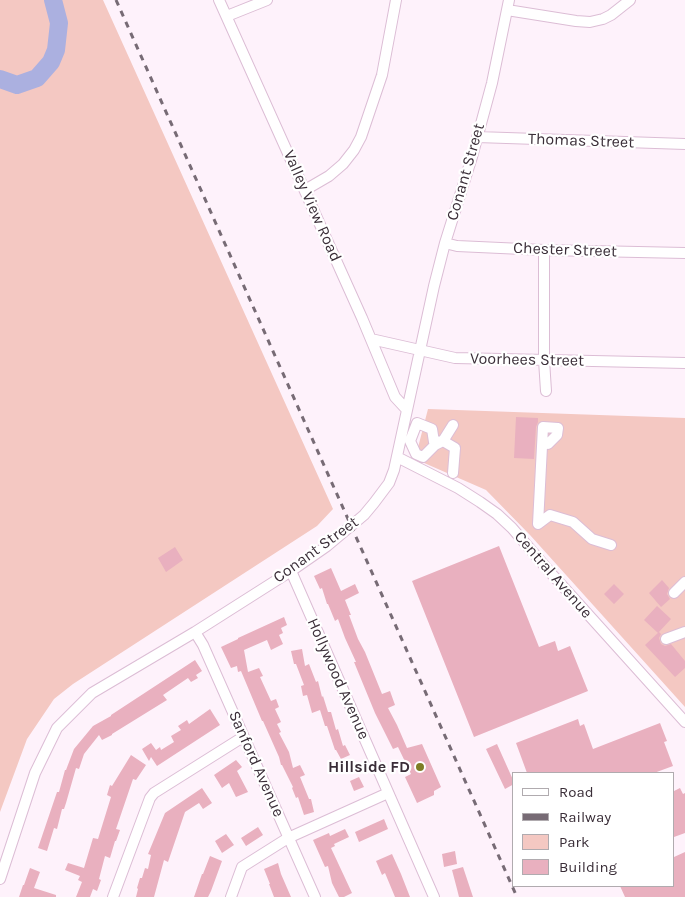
<!DOCTYPE html>
<style>
body{margin:0}
#map{position:relative;width:685px;height:897px;overflow:hidden;background:#fef2fb;font-family:Karla,sans-serif}
canvas{display:block}
.legend{position:absolute;left:512px;top:772px;width:162px;height:115px;box-sizing:border-box;background:#fff;border:1px solid #b0abaf;margin:0;padding:6px 9px;list-style:none;font-size:15px;color:#3a2e38}
.legend li{display:flex;align-items:center;gap:10px;height:25px}
.legend b{width:25px;border:1px solid #b0abaf}
</style>
<div id="map">
<canvas width="685" height="897"></canvas>
<ul class="legend">
<li><b style="height:6px;background:#fff"></b>Road</li>
<li><b style="height:6px;background:#776b75"></b>Railway</li>
<li><b style="height:14px;background:#f4c8c2"></b>Park</li>
<li><b style="height:14px;background:#e9b0bf"></b>Building</li>
</ul>
</div>
<script>
const ctx = document.querySelector('canvas').getContext('2d');
ctx.lineJoin = 'round';
function fill(path, color) { ctx.fillStyle = color; ctx.fill(path, 'evenodd'); }
const toPath = rows => new Path2D(rows.map(r => 'M' + r).join(''));
function trace(path, color, width, dash) { ctx.strokeStyle = color; ctx.lineWidth = width; ctx.lineCap = dash ? 'butt' : 'round'; ctx.setLineDash(dash || []); ctx.stroke(path); }
function drawText(font, color, halo, rows, align = 'center') {
  ctx.font = font + ' Karla,sans-serif'; ctx.lineWidth = 4.5; ctx.setLineDash([]); ctx.textBaseline = 'middle'; ctx.strokeStyle = halo; ctx.fillStyle = color; for (const [text, x, y, turn = 0] of rows) {
    ctx.save(); ctx.translate(x, y); ctx.rotate((+turn || 0) * Math.PI / 180); ctx.textAlign = isNaN(turn) ? turn : align; if (halo) ctx.strokeText(text, 0, 0); ctx.fillText(text, 0, 0); ctx.restore();
  }
}
fill(toPath([
 [0,0,103,0,333,509,317,526,73,684,54,699,27,739,0,812],
 [428,409,685,418,685,707,530,535,486,490,415,459]
]), '#f4c8c2');
trace(toPath([
 [0,79,17,85,37,78,51,62,56,50,59,23,53,0]
]), '#abb0e0', 18);
fill(toPath([
 [516,417,538,418,538,422,536,427,534,459,514,458],
 [499,546,539,647,555,641,558,651,570,646,588,691,474,737,412,581],
 [175,547,183,560,166,572,158,558],
 [331,568,341,591,355,584,359,593,345,600,351,615,349,615,358,639,365,652,382,694,390,691,395,705,388,708,397,725,407,748,422,744,441,787,434,791,434,795,417,803,405,777,411,774,398,747,393,749,375,713,354,662,356,662,345,638,338,619,335,621,328,604,327,604,322,588,320,589,314,576],
 [662,580,669,588,667,594,670,599,661,607,649,593],
 [614,584,624,594,614,604,604,594],
 [657,606,671,619,658,633,644,620],
 [284,617,287,625,281,628,283,633,279,635,283,644,271,650,267,640,244,650,248,672,259,668,263,676,260,677,271,701,276,699,279,707,275,709,281,722,277,724,281,732,279,733,289,752,293,768,300,765,305,775,300,777,309,799,311,799,314,812,304,815,298,797,296,798,292,788,293,787,282,765,281,765,279,757,263,721,262,721,241,671,238,672,237,666,231,668,221,647,238,639,238,638],
 [659,632,661,634,659,638,661,644,665,646,671,644,685,661,685,668,675,677,645,645],
 [302,649,305,666,309,664,316,682,318,681,322,697,323,696,328,712,331,712,336,730,338,729,343,746,345,745,350,755,341,759,336,750,335,750,327,726,325,726,320,710,312,713,307,695,303,696,301,686,304,685,296,664,294,664,291,651],
 [195,660,202,671,196,675,198,678,191,682,188,678,163,695,167,700,112,734,112,735,102,740,99,735,84,754,79,769,76,768,66,803,64,809,62,809,57,829,54,828,47,851,38,848,57,792,59,792,65,770,66,770,74,749,93,726,111,716,111,715],
 [210,709,220,725,157,766,151,757,149,761,142,749,151,743,156,750,160,747,161,750,174,742,171,736,181,730,178,726,187,720,189,724],
 [578,719,580,726,584,724,593,749,660,723,667,741,664,742,673,766,654,773,527,773,516,743],
 [497,744,514,782,514,784,505,789,486,749],
 [131,755,146,765,136,780,133,779,116,829,120,830,116,841,115,841,110,858,105,856,99,879,101,880,97,891,93,889,90,897,76,897,82,882,78,880,80,876,65,870,68,863,84,868,93,838,98,839,111,797,107,795,110,785,112,786],
 [236,760,242,767,237,771,248,792,236,797,229,783,222,788,214,775],
 [359,777,364,787,354,791,350,781],
 [202,788,212,803,203,809,199,803,185,812,168,862,164,860,154,897,136,897,138,889,137,888,140,878,142,878,145,868,148,869,151,855,148,854,165,813],
 [680,788,683,794,685,793,685,833,674,837,674,791],
 [384,819,388,829,359,842,355,832],
 [258,827,263,835,246,846,241,838],
 [345,829,349,837,334,844,335,846,331,848,352,893,344,897,339,897,332,883,328,866,325,867,313,840,329,833,330,836],
 [226,834,234,845,222,853,215,841],
 [455,851,457,864,444,867,442,854],
 [685,852,685,897,625,897,620,886,674,886,674,857],
 [392,854,401,874,410,897,395,897,385,873,382,875,376,861],
 [210,856,222,861,211,891,208,897,194,897,202,874,203,874],
 [278,863,281,874,291,897,274,897,269,884,270,884,264,869],
 [463,867,473,897,459,897,457,889,452,870],
 [30,868,40,872,34,888,56,895,56,897,19,897,23,885,24,885]
]), '#e9b0bf');
const minor = toPath([
 [219,0,362,318,395,397,407,410],
 [507,10,576,21,590,22,603,19,611,15,630,0],
 [227,16,267,0],
 [477,137,685,144],
 [305,190,329,176,343,164,354,150,361,137,382,75,396,0],
 [445,243,457,246,544,250,685,253],
 [544,250,544,360,546,391],
 [371,339,455,358,685,363],
 [453,425,443,441,434,442,432,429,417,423,410,441,416,454,423,457,435,445,443,441,455,448,453,473],
 [548,444,557,435,558,428,543,427,538,524,550,515,573,522,592,539,611,545],
 [397,457,458,488,480,502,497,514,512,528,549,571,685,722],
 [291,571,434,897],
 [674,593,685,582],
 [195,632,203,645,315,897],
 [666,639,685,632],
 [0,879,35,773,57,728,92,693,195,632,291,571,327,546,364,515,374,503,389,483,394,470,434,286,445,243,472,157,492,83,509,0],
 [113,897,147,806,150,798,154,793,243,737],
 [231,897,242,867,288,838,388,793]
]);
trace(minor, '#dcbdd5', 12);
trace(minor, '#fff', 10);
trace(toPath([
 [116,0,517,897]
]), '#776b75', 3, [6, 6]);
for (const [x, y, r, color] of [
 [420,767,5,"#7e7d25"]
]) { const dot = new Path2D(); dot.arc(x, y, r, 0, 2 * Math.PI); ctx.fillStyle = color; ctx.fill(dot); trace(dot, '#fff', 2); }
drawText('16px', '#3a2e38', '#fff', [
 ["Thomas Street",581,141,2],
 ["Conant Street",466,172,-74],
 ["Valley View Road",312,206,66],
 ["Chester Street",565,250,2],
 ["Voorhees Street",527,360,1],
 ["Conant Street",316,550,-36],
 ["Central Avenue",553,575,49],
 ["Hollywood Avenue",338,679,66],
 ["Sanford Avenue",256,764,66]
]);
drawText('bold 16px', '#3a2e38', '#fff', [
 ["Hillside FD",410,767]
], 'right');
</script>
